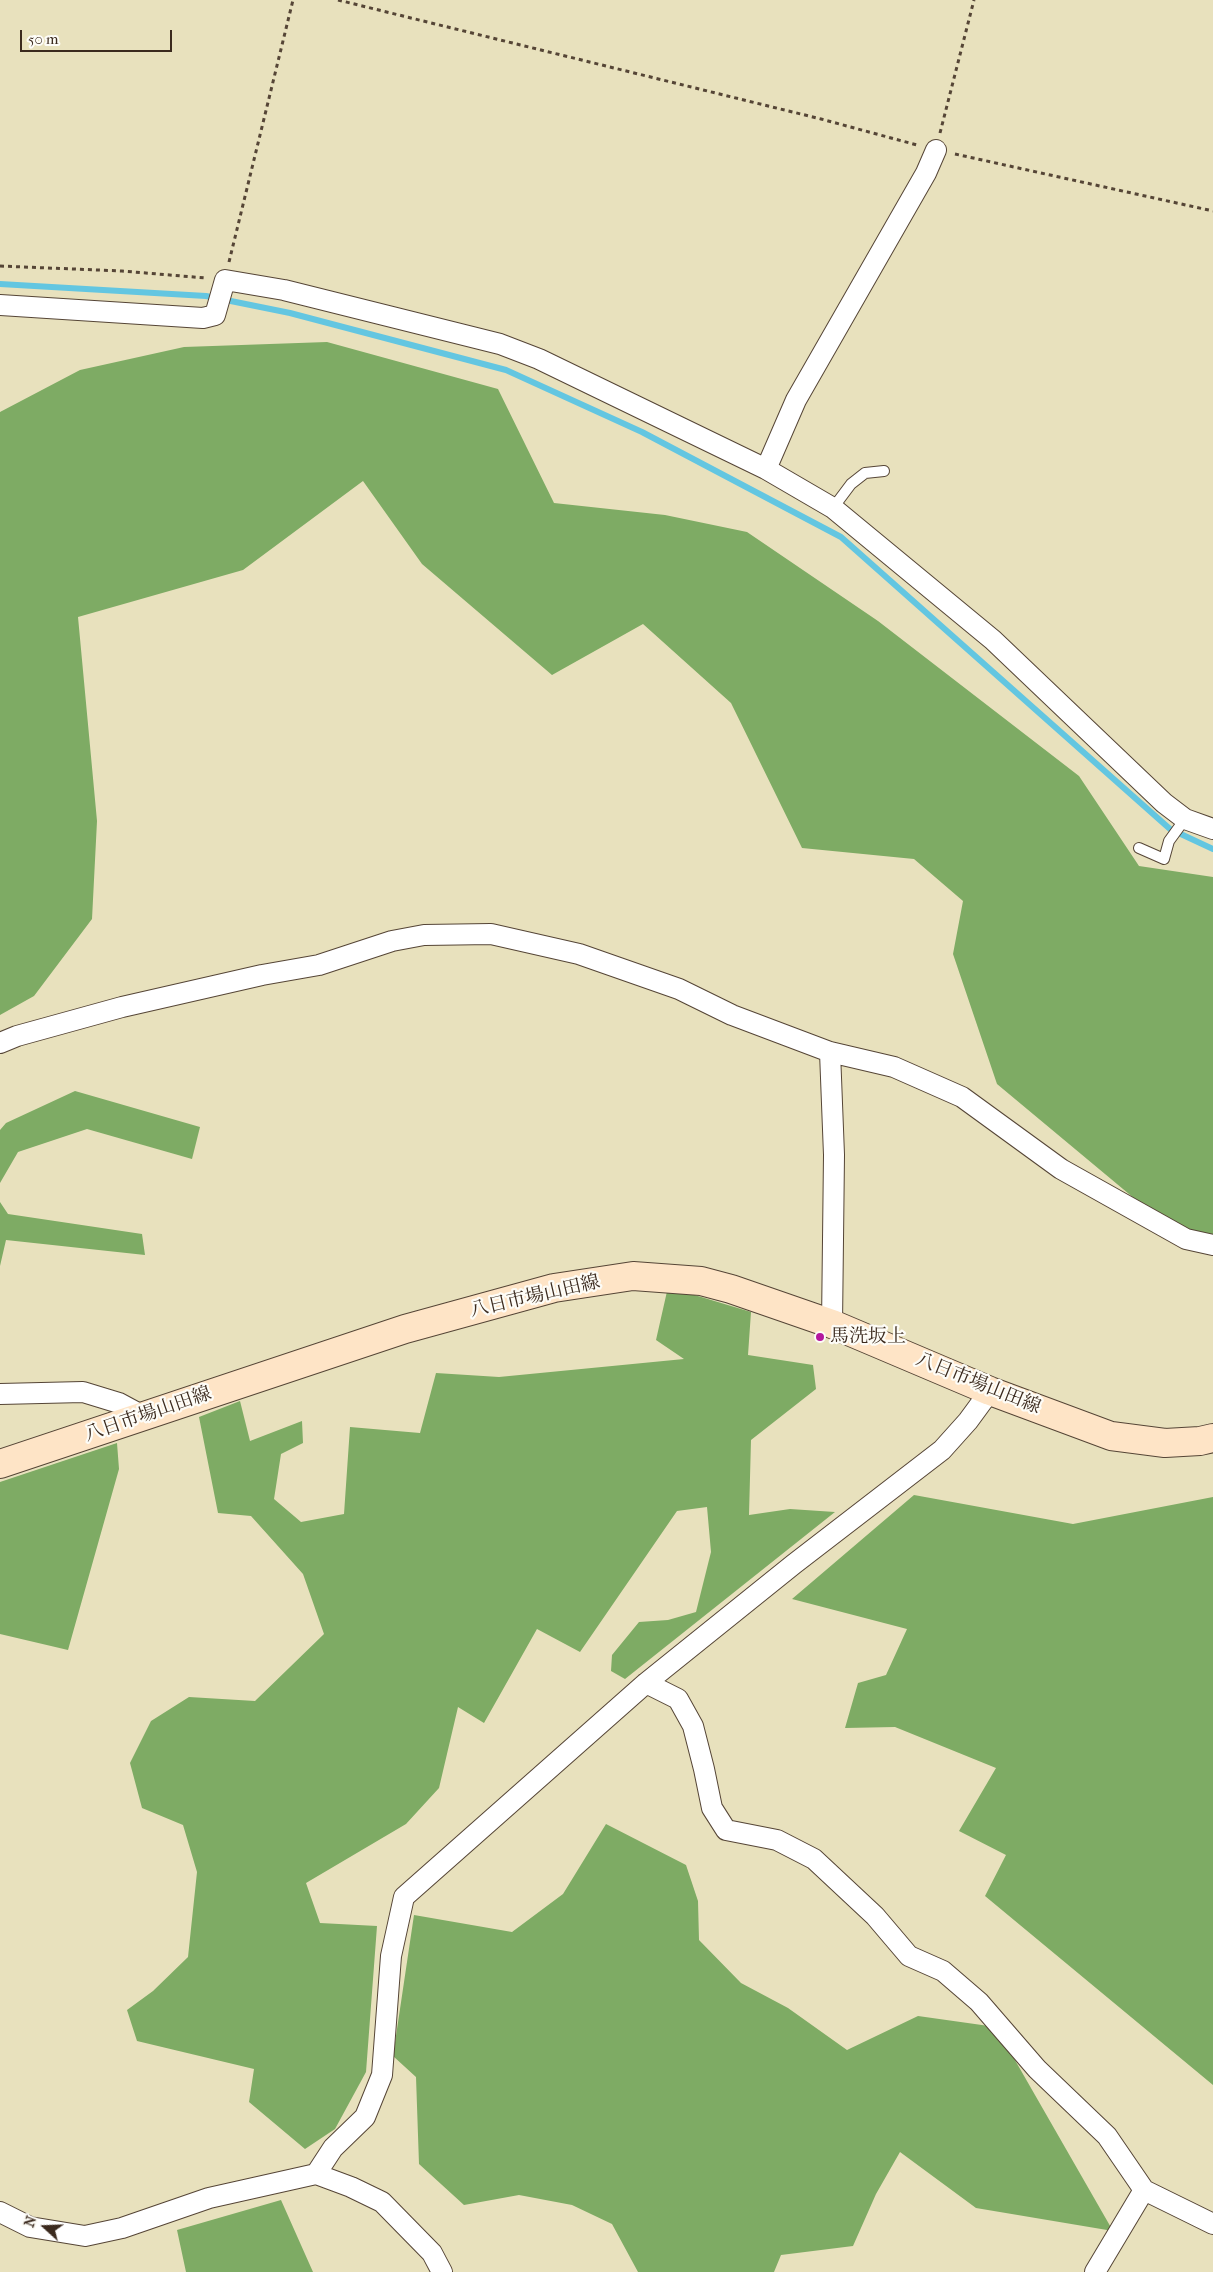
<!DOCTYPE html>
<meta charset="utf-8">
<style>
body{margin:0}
#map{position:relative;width:1213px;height:2272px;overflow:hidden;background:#e8e1bd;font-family:"IM FELL French Canon",serif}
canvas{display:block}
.north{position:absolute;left:20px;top:2202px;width:50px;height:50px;-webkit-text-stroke:4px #fdfcf7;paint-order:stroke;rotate:290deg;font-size:14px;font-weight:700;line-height:20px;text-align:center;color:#3b2a1e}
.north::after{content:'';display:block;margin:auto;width:18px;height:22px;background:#3b2a1e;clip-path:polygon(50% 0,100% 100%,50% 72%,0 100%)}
.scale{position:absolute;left:20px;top:30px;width:152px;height:22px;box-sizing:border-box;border:2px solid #3b2a1e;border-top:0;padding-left:6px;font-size:15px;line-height:18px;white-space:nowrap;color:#3b2a1e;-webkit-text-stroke:4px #fdfcf7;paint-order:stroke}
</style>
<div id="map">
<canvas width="1213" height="2272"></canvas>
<div class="north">N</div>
<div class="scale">50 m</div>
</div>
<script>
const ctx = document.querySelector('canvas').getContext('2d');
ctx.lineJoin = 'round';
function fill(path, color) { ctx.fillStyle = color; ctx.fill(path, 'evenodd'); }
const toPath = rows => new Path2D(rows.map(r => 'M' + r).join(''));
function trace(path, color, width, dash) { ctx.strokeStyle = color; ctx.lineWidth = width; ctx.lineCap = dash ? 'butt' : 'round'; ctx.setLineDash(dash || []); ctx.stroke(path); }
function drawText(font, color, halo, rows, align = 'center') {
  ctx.font = font + ' "IM FELL French Canon","Noto Serif JP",serif'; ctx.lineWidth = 4.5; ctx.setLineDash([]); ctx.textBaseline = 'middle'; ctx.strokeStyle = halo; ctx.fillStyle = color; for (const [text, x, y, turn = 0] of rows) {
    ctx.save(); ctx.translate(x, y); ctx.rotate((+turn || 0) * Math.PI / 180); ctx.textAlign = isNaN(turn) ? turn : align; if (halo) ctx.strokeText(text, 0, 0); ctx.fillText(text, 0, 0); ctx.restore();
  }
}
fill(toPath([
 [327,342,498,389,554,503,665,515,747,532,878,621,1079,776,1139,866,1213,877,1213,1240,1177,1234,997,1084,953,954,963,901,914,859,802,848,731,703,643,624,552,675,422,564,363,481,243,570,78,617,97,821,92,919,34,996,0,1015,0,412,80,370,184,347],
 [75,1091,200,1127,192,1159,87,1129,18,1152,0,1183,0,1130,6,1123],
 [0,1202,8,1214,142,1234,145,1255,6,1240,0,1266],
 [668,1287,751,1312,748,1355,813,1365,816,1389,751,1440,749,1515,790,1509,835,1512,625,1679,611,1671,612,1655,639,1622,668,1620,696,1612,711,1552,707,1507,677,1511,580,1652,537,1629,484,1723,458,1707,439,1788,406,1824,306,1883,320,1923,377,1926,366,2072,335,2129,305,2149,249,2102,254,2069,137,2041,127,2010,153,1991,188,1957,197,1872,183,1825,142,1808,130,1763,151,1721,189,1697,255,1701,324,1634,303,1574,251,1516,218,1513,199,1417,240,1401,250,1441,302,1421,303,1443,281,1454,274,1499,301,1522,344,1514,350,1427,420,1433,436,1373,499,1377,684,1359,656,1340],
 [117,1443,119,1469,68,1650,0,1634,0,1482],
 [914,1495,1073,1524,1213,1497,1213,2085,985,1896,1006,1855,959,1831,996,1768,895,1727,845,1728,858,1683,886,1675,907,1629,792,1599],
 [606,1824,686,1865,698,1901,699,1940,741,1983,788,2008,847,2050,918,2016,996,2027,1113,2231,976,2208,900,2152,876,2194,853,2246,781,2255,774,2272,638,2272,612,2224,572,2205,519,2195,464,2205,419,2164,416,2077,393,2056,414,1915,512,1932,563,1894],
 [281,2200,313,2272,186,2272,177,2230]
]), '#7eab64');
trace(toPath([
 [0,284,206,296,290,313,506,370,642,432,841,537,1170,829,1213,849]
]), '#63c6e1', 6);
const lane = toPath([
 [833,508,851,484,865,473,884,471],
 [1139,848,1164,859,1169,841,1185,819]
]);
const street = toPath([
 [0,305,203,318,215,315,225,280,284,290,500,344,539,359,766,469,833,508,993,640,1164,803,1185,819,1213,829],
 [766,469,796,400,926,173,936,150],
 [0,1043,17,1036,122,1007,262,975,319,965,392,941,424,935,491,934,579,954,679,989,732,1015,830,1052,894,1067,962,1097,1061,1169,1186,1239,1213,1245],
 [830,1052,834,1155,832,1324],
 [0,1394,83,1392,119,1403,145,1417],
 [646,1683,678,1699,693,1726,704,1769,712,1808,726,1830,777,1840,814,1859,875,1916,909,1956,943,1971,979,2002,1037,2069,1107,2136,1144,2190,1213,2224],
 [316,2174,333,2148,365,2117,382,2075,391,1956,404,1897,646,1683,794,1564,942,1450,968,1421,990,1391],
 [0,2212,30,2227,85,2236,122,2228,209,2198,316,2174,351,2187,382,2202,432,2253,442,2272],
 [1095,2272,1144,2190]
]);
const secondary = toPath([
 [0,1464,405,1329,554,1288,633,1276,701,1281,731,1289,832,1324,990,1391,1111,1436,1165,1443,1200,1441,1213,1438]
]);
trace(lane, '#554536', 12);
trace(street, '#554536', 22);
trace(secondary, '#554536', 30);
trace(toPath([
 [338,0,821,119,917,145],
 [940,133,974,0],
 [955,154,1213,211],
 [229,262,293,0],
 [0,266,122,271,206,278]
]), '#554536', 3, [4, 4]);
trace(lane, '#fff', 10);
trace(street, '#fff', 20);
trace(secondary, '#fee4c6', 28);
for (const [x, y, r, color] of [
 [820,1337,5,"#b5179e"]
]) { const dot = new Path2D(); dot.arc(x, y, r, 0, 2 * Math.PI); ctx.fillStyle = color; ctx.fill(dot); trace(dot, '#fdfcf7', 2); }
drawText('19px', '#3b2a1e', '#fdfcf7', [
 ["八日市場山田線",535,1297,-13],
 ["八日市場山田線",978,1384,22],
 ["八日市場山田線",148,1415,-19]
]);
drawText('19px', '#3b2a1e', '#fdfcf7', [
 ["馬洗坂上",830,1337]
], 'left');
</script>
